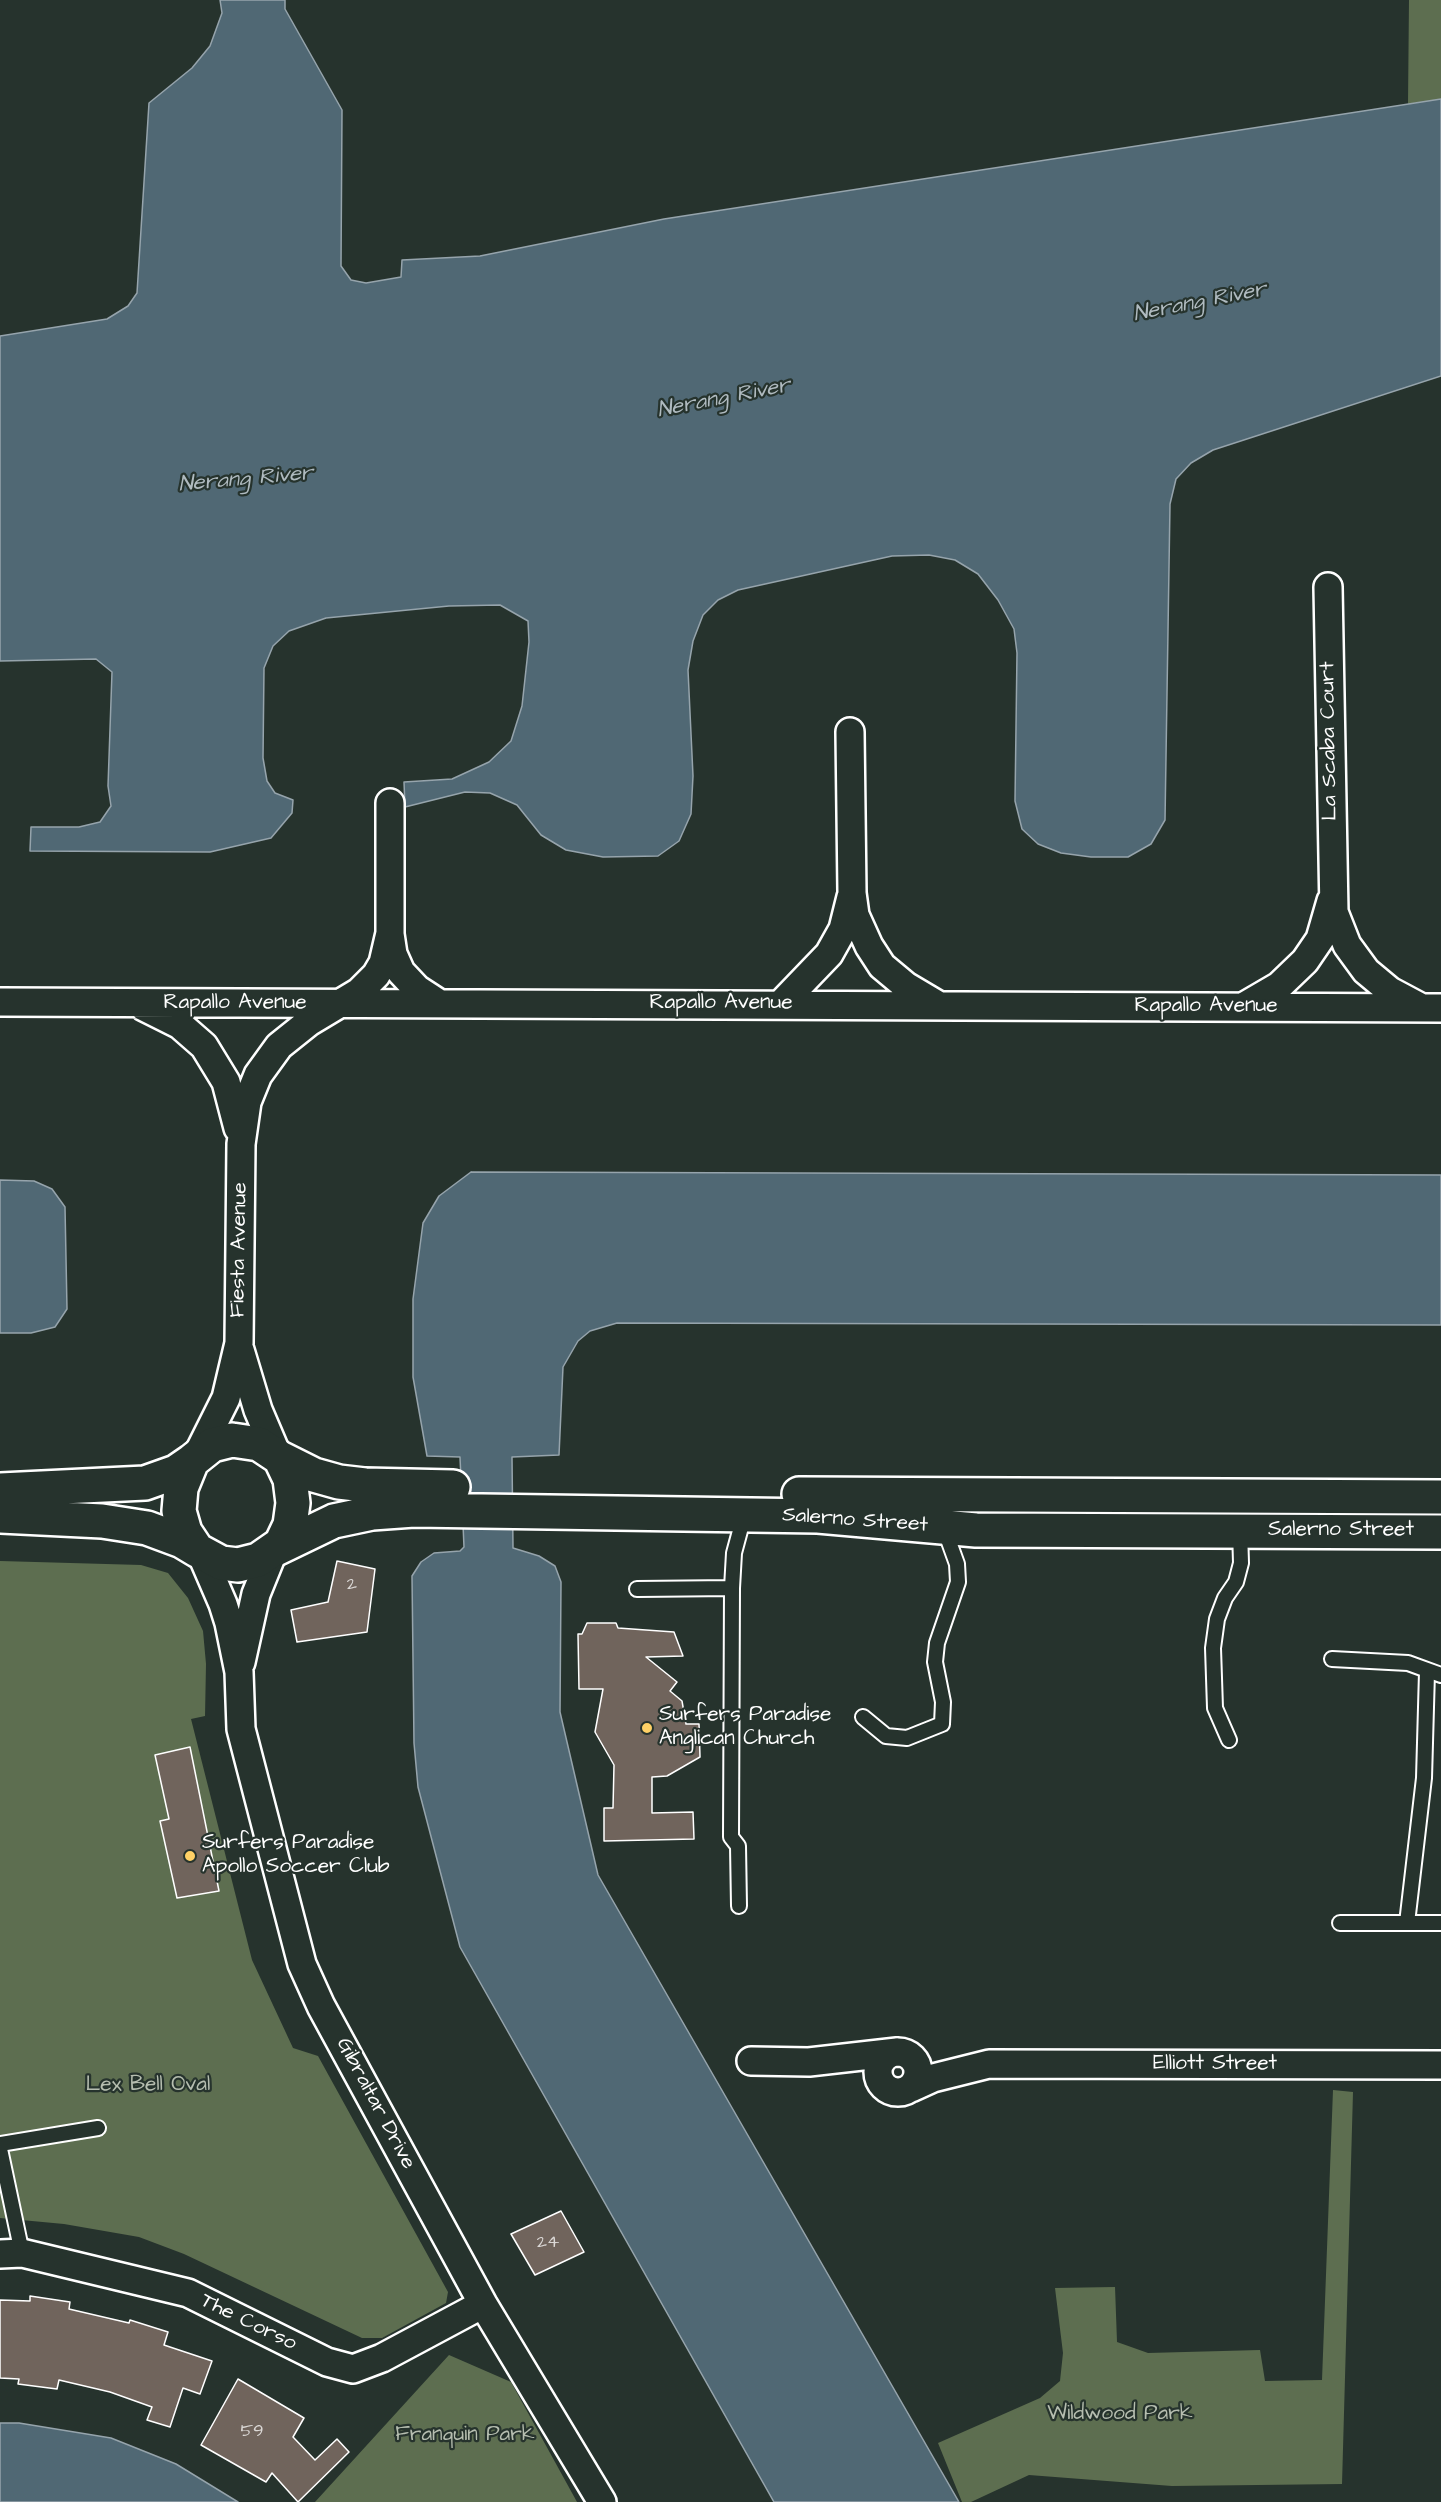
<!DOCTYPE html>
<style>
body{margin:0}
canvas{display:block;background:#26332d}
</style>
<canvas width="1441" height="2502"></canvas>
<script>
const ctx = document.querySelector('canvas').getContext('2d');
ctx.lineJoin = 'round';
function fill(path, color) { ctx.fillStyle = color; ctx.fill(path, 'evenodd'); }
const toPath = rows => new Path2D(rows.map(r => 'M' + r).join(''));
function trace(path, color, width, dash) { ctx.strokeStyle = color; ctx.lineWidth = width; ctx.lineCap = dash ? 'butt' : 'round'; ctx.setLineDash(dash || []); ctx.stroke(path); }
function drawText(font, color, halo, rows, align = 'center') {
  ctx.font = font + ' "Architects Daughter",sans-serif'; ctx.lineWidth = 4.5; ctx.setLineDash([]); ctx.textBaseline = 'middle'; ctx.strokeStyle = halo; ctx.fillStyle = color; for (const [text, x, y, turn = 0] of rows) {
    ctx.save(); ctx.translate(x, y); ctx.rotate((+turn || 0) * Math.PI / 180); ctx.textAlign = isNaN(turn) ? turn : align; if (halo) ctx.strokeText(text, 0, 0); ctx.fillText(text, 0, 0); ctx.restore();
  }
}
fill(toPath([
 [1409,0,1441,0,1441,99,1408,104],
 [0,1561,141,1565,168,1573,188,1598,203,1631,206,1664,205,1716,191,1719,252,1960,293,2048,318,2056,448,2292,446,2303,382,2338,362,2338,184,2254,139,2237,64,2224,0,2218],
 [1333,2090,1353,2092,1342,2484,1172,2486,1029,2475,971,2502,962,2502,938,2443,1040,2398,1060,2381,1063,2353,1055,2288,1115,2287,1117,2342,1148,2353,1260,2350,1265,2381,1322,2380],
 [449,2355,511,2382,577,2502,315,2502]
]), '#5d6e50');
const water = toPath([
 [220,0,285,0,285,9,342,110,341,266,351,280,366,283,401,277,402,260,480,256,664,219,1441,99,1441,376,1213,450,1191,463,1176,479,1170,504,1165,820,1151,844,1128,857,1091,857,1061,853,1038,844,1022,829,1015,801,1017,653,1014,629,998,600,978,574,955,560,929,555,892,556,738,590,718,600,703,615,693,641,688,670,693,776,691,814,679,841,658,856,603,857,566,850,541,835,517,805,490,793,465,792,405,807,404,782,452,779,489,762,511,741,522,706,529,642,528,621,500,605,449,606,326,618,289,631,273,646,264,668,263,758,267,781,275,793,293,800,292,813,271,838,210,852,30,851,31,827,79,827,100,822,111,806,108,786,112,672,96,659,0,661,0,336,107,319,128,306,137,293,149,103,192,68,210,46,222,13,220,0],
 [471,1172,1441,1175,1441,1325,617,1323,590,1331,578,1341,563,1367,559,1455,512,1457,513,1548,539,1556,555,1566,561,1582,560,1712,598,1875,959,2502,774,2502,460,1947,418,1787,414,1743,412,1576,421,1562,434,1553,460,1551,464,1547,460,1457,427,1456,413,1377,413,1299,423,1223,439,1196,471,1172],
 [0,1180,34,1181,52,1189,65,1207,67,1309,55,1327,31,1333,0,1333,0,1180],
 [0,2423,19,2423,111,2438,176,2464,238,2502,0,2502,0,2423]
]);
fill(water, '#506874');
trace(water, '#96a4ac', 1.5);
const building = toPath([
 [337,1561,375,1569,367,1632,297,1642,291,1610,328,1602,337,1561],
 [587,1623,616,1623,618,1628,674,1632,683,1656,646,1657,677,1682,670,1691,682,1701,686,1724,699,1724,700,1757,667,1776,652,1777,652,1813,693,1812,694,1839,604,1841,604,1808,613,1808,614,1765,595,1732,603,1689,579,1689,578,1634,582,1634,587,1623],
 [190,1747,219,1891,177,1898,160,1821,169,1819,155,1755,190,1747],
 [561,2211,584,2252,535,2275,511,2234,561,2211],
 [30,2296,70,2302,69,2309,129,2323,130,2320,168,2332,164,2345,212,2361,200,2394,183,2388,170,2427,147,2420,152,2407,110,2392,59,2380,57,2389,18,2384,19,2379,0,2378,0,2300,30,2301,30,2296],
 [238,2379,304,2418,293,2437,315,2460,337,2439,349,2452,298,2502,272,2473,266,2482,201,2445,238,2379]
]);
fill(building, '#70645c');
trace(building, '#fff', 1.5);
const service = toPath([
 [637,1589,732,1588],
 [1332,1659,1408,1663,1441,1675],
 [1427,1672,1424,1778,1407,1923,1441,1923],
 [863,1717,886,1736,907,1738,942,1724,943,1702,935,1662,937,1643,958,1582,957,1564,944,1528],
 [1229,1740,1215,1708,1213,1648,1217,1619,1225,1598,1236,1582,1241,1563,1240,1530],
 [739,1906,738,1846,731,1837,732,1588,734,1553,744,1516],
 [1340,1923,1407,1923],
 [0,2144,98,2128],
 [0,2149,22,2253]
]);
const minor = toPath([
 [1328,587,1334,912,1347,945,1366,971,1390,991,1420,1007],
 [850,732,852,893,855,915,869,946,882,966,906,986,938,1005],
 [390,934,393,954,401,972,417,989,440,1004],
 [0,1002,1441,1008],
 [781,1004,829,954,843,929,851,897],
 [144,1007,180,1025,204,1046,226,1082,238,1128],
 [1243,1007,1279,986,1305,961,1320,939,1331,901],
 [240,1350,258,1410,278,1457],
 [197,1456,226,1398,239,1343,241,1144,247,1102,258,1075,279,1046,309,1022,359,992,376,975,383,963,390,933,390,803],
 [201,1553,223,1604,229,1623,239,1672,241,1729,302,1964,321,2006,483,2304,602,2502],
 [241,1662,256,1594,273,1552],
 '878 2072a20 20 0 1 1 40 0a20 20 0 1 1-40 0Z',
 [751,2061,809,2062,897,2052],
 [911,2088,933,2078,989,2064,1441,2065],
 [0,2254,22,2253,188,2293,327,2362,353,2369,382,2358,483,2304]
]);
const primary = toPath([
 [232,1440,259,1444,280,1458,290,1479,293,1503,290,1525,281,1544,258,1560,238,1565,221,1563,197,1550,185,1532,179,1511,181,1488,192,1461,212,1445,232,1440],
 [280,1458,314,1475,339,1482,365,1485,453,1487],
 [0,1490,145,1483,176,1472,192,1461],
 [799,1494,1441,1497],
 [0,1516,102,1521,147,1528,182,1541,197,1550],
 [276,1549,334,1521,372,1513,414,1510,818,1516,976,1530,1441,1532]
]);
trace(service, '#fff', 18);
trace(minor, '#fff', 32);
trace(primary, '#fff', 38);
trace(service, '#26332d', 14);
trace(minor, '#26332d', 27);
trace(primary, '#26332d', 33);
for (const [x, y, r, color] of [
 [647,1728,6,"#ffd166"],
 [190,1856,6,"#ffd166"]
]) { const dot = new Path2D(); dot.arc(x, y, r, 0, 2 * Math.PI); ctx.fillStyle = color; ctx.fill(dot); trace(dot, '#26332d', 2); }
drawText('18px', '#dbd8d6', null, [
 ["2",352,1585],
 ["24",548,2243],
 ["59",252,2432]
]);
drawText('21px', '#fff', '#26332d', [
 ["La Scaba Court",1330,741,-91],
 ["Rapallo Avenue",235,1004],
 ["Rapallo Avenue",721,1004],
 ["Rapallo Avenue",1206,1007],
 ["Fiesta Avenue",240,1250,-89],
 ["Salerno Street",855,1521,4],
 ["Salerno Street",1341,1531],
 ["Elliott Street",1215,2065],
 ["Gibraltar Drive",375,2104,62],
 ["The Corso",248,2323,26]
]);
drawText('21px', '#fff', '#26332d', [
 ["Surfers Paradise",659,1716],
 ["Anglican Church",659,1740],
 ["Surfers Paradise",202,1844],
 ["Apollo Soccer Club",202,1868]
], 'left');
drawText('21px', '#b6beb0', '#26332d', [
 ["Lex Bell Oval",148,2086],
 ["Wildwood Park",1120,2415],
 ["Franquin Park",465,2436]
]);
drawText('italic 22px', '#b0bbc0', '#26332d', [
 ["Nerang River",1200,303,-11],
 ["Nerang River",724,399,-11],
 ["Nerang River",246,480,-5]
]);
</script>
